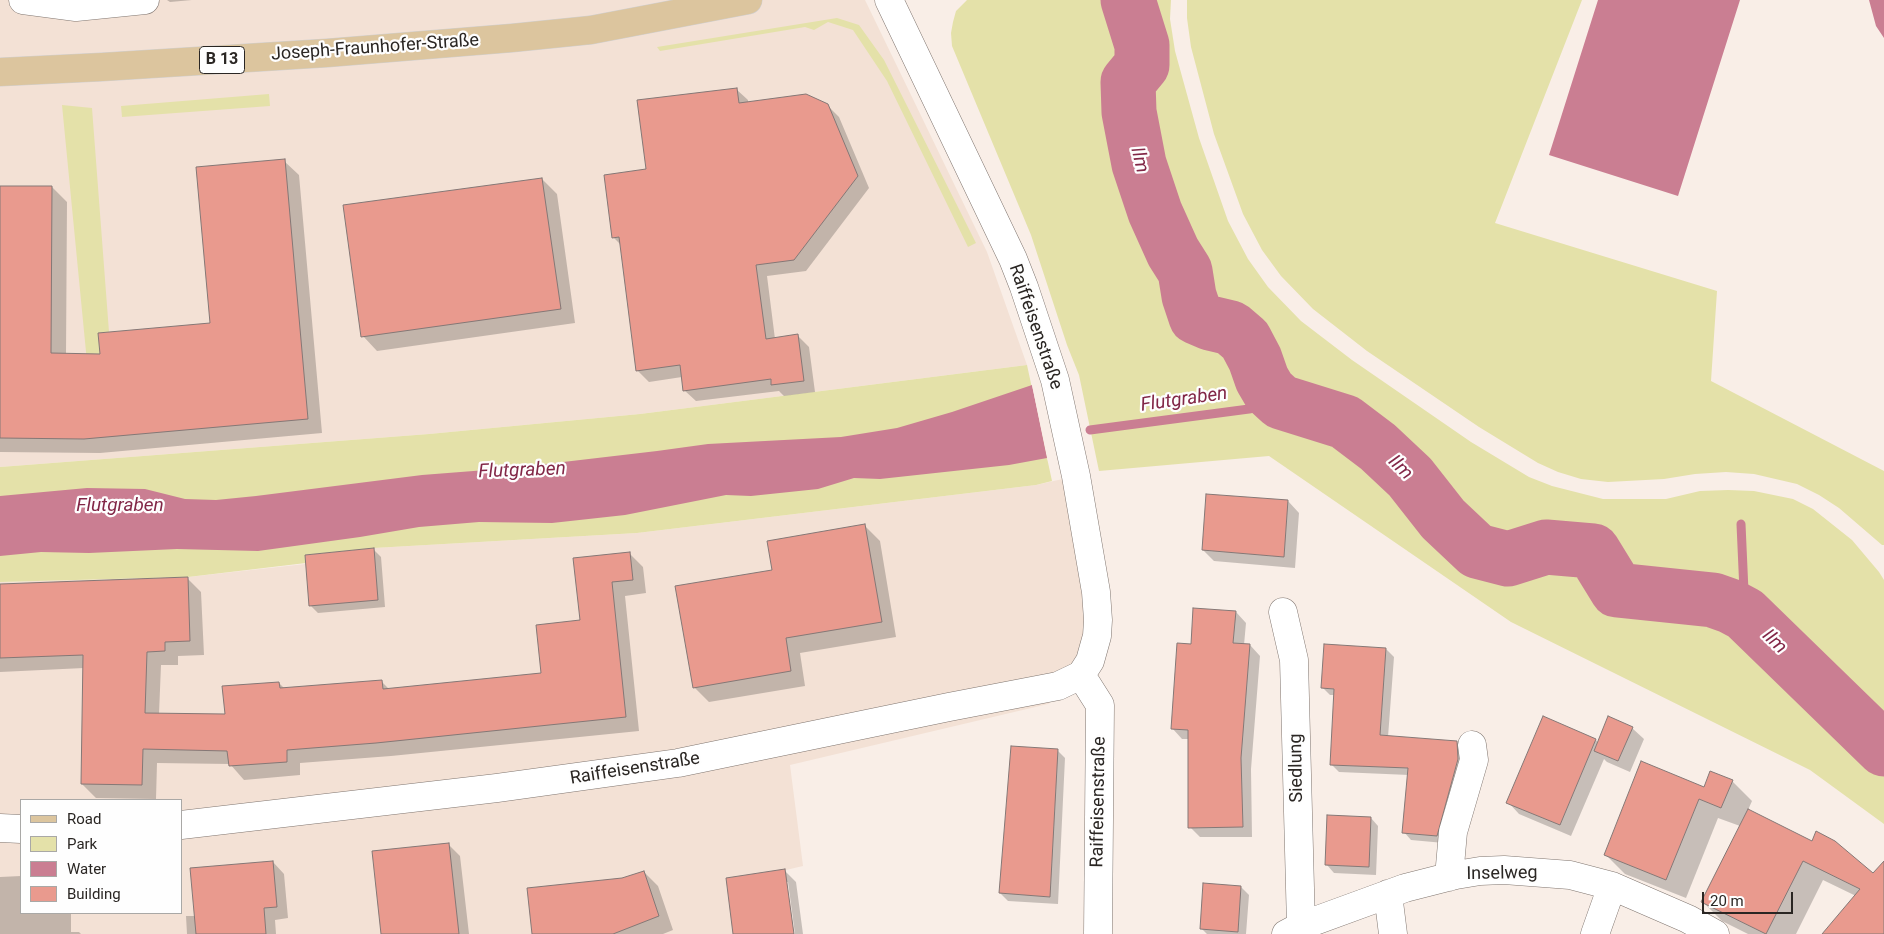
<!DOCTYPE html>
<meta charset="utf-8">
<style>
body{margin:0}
#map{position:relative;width:1884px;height:934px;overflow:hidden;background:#f9eee7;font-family:Roboto,sans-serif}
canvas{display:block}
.legend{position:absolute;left:20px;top:799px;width:162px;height:115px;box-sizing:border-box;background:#fefefe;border:1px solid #a9a8a6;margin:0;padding:6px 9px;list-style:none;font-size:15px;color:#2a2623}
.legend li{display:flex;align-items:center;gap:10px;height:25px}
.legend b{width:25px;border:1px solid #a9a8a6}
.scale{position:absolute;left:1702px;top:892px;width:91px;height:22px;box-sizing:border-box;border:2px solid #2a2623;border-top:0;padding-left:6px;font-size:15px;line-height:18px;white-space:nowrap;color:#2a2623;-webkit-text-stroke:4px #fefefe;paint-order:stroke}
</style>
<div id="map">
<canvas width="1884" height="934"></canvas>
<ul class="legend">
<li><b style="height:6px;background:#dcc59e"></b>Road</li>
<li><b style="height:14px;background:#e4e1a9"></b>Park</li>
<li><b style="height:14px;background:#ca7e92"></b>Water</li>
<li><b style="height:14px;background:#e99a8e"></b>Building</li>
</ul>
<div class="scale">20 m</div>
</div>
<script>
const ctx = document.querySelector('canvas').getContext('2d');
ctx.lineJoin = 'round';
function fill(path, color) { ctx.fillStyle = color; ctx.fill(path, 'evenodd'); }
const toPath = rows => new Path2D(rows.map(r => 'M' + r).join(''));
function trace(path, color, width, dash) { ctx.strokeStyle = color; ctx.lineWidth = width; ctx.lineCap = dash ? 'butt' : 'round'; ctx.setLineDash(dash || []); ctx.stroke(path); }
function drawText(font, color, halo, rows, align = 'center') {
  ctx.font = font + ' Roboto,sans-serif'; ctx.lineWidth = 4.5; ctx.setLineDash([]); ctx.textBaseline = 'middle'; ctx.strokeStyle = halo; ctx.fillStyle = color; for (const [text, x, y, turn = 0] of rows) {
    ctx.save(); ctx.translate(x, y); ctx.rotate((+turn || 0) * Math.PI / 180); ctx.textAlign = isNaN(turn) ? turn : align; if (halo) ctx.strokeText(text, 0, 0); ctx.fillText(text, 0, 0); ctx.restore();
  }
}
fill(toPath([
 [0,0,865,0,987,252,1027,365,640,414,429,434,0,467],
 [1076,476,1096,592,1081,675,1048,704,790,765,803,866,786,870,794,934,0,934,0,582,188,577,305,564,305,555,374,548,637,533,1036,485],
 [21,800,181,800,181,913,21,913]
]), '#f3e1d5');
fill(toPath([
 [967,0,1171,0,1170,19,1175,51,1199,138,1228,221,1248,259,1268,287,1301,321,1352,360,1471,442,1529,477,1552,486,1603,499,1666,499,1700,491,1728,490,1754,491,1793,499,1813,509,1852,540,1879,572,1884,580,1884,824,1810,770,1511,622,1269,456,1099,471,1079,375,1067,345,1031,235,952,46,951,33,953,22,956,11],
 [1187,0,1582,0,1495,223,1717,291,1711,381,1884,471,1884,545,1882,545,1839,508,1819,495,1797,484,1754,474,1726,472,1695,474,1664,479,1608,482,1581,479,1558,472,1538,463,1479,427,1367,351,1313,309,1281,276,1262,250,1243,214,1214,134,1191,47,1187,18],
 [837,18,859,25,884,60,976,243,968,247,887,81,853,30,828,22,814,30,805,27,660,51,657,47],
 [269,94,270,106,122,117,121,106],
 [62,105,92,108,109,332,98,333,107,437,87,362],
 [1027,365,1052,481,1036,485,637,533,374,548,305,555,306,563,188,577,0,582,0,467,429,434,640,414]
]), '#e4e1a9');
fill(toPath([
 [1598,0,1740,0,1678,196,1549,155],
 [1869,0,1884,0,1884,38,1876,26],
 [1032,385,1047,458,1009,465,880,479,854,478,818,489,751,496,726,495,625,515,552,523,479,522,419,527,360,537,258,551,177,549,89,553,41,552,0,556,0,496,87,488,145,489,185,499,216,500,256,496,422,475,512,468,657,451,708,444,841,437,897,428,952,412]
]), '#ca7e92');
fill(toPath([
 [1034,384,1050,458,1048,461,1032,385]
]), '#f9eee7');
fill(toPath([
 [167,0,192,0,170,2],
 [736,89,748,100,748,103,827,105,839,117,869,188,806,271,767,276,775,339,798,336,809,347,815,392,784,396,779,391,696,401,684,390,682,377,649,382,637,370,621,245,613,237,648,170],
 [284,161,299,175,322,433,100,453,0,452,0,187,52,187,67,202,66,355,101,355,211,324],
 [542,179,557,194,575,323,377,351,363,336],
 [1288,501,1299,513,1295,568,1214,561,1203,550],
 [865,526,880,541,896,637,800,653,805,686,709,702,694,687,773,571],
 [373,549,381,557,385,607,318,613,311,606],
 [629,553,643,567,646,593,625,596,639,731,391,756,300,763,300,775,244,780,230,764,157,763,156,799,96,798,82,784,84,668,0,672,0,585,187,578,201,592,204,655,178,656,178,665,161,665,159,714,226,716,279,683,285,689,381,681,390,690,542,674],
 [1236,612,1246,623,1244,645,1250,645,1260,656,1251,769,1252,837,1200,837,1190,827,1189,739,1182,739,1172,728,1192,645],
 [1325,645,1386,649,1394,657,1388,737,1457,742,1464,750,1444,843,1411,840,1404,832,1409,775,1339,772,1331,764,1334,695,1330,695,1322,687],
 [1632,728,1644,739,1630,772,1607,762,1604,759,1571,836,1519,814,1508,802,1596,740,1598,743],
 [1057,750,1065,758,1058,904,1008,901,1000,893],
 [1732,781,1752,801,1748,810,1884,884,1884,934,1824,934,1856,896,1823,880,1796,934,1748,934,1722,921,1703,902,1740,826,1718,818,1686,898,1625,874,1605,854,1704,788],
 [1371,818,1378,826,1376,875,1334,873,1327,865],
 [448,844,460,856,469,934,383,934],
 [273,862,284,874,288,918,275,920,276,934,187,934,186,916,196,916],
 [785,871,796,882,803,934,795,934,788,882,786,882,792,934,734,934],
 [644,872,658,886,673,930,663,934,534,934,622,879],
 [21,876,21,913,71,913,71,932,79,932,81,934,0,934,0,877],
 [1204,885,1241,887,1249,895,1246,934,1207,934,1201,928]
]), '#0003');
trace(toPath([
 [1090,430,1249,409,1281,402],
 [1741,524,1745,614]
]), '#ca7e92', 9);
trace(toPath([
 [1128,0,1142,45,1142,65,1128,82,1129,112,1139,164,1155,212,1173,252,1185,271,1189,296,1196,317,1210,323,1231,328,1245,340,1255,359,1262,379,1269,391,1281,402,1345,422,1378,447,1410,477,1443,519,1477,551,1508,559,1546,547,1593,551,1617,590,1713,600,1730,606,1745,614,1884,749]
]), '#ca7e92', 55);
const building = toPath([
 [737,88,739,103,806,94,828,104,858,176,794,260,756,265,766,339,798,334,804,381,771,385,771,379,683,391,680,365,636,371,619,237,612,238,604,175,646,169,637,100,737,88],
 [285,159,308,419,84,439,0,438,0,186,52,186,51,353,100,354,98,333,210,323,196,167,285,159],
 [542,178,561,309,361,337,343,205,542,178],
 [1206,494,1288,500,1284,557,1202,550,1206,494],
 [865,524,882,622,786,638,791,671,693,688,675,586,772,570,767,541,865,524],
 [374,548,378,600,309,606,305,555,374,548],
 [630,552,633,580,612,582,626,717,376,743,287,750,287,762,229,766,227,751,143,749,142,785,81,784,83,655,0,658,0,584,188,577,190,641,165,642,165,651,147,652,145,713,225,714,222,686,279,682,280,688,382,680,383,689,541,673,536,625,580,620,573,558,630,552],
 [1193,608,1236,611,1233,643,1250,644,1241,758,1243,827,1188,828,1188,730,1171,729,1177,643,1191,644,1193,608],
 [1324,644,1386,648,1380,735,1457,741,1458,759,1437,836,1402,833,1408,768,1330,765,1334,689,1321,688,1324,644],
 [1543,716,1596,739,1560,825,1506,803,1543,716],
 [1608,716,1633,727,1618,761,1594,751,1608,716],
 [1011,746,1058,749,1050,897,999,893,1011,746],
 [1641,761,1704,787,1710,771,1733,780,1721,808,1699,799,1666,880,1604,855,1641,761],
 [1748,809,1812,841,1816,831,1835,841,1873,873,1884,861,1884,934,1822,934,1860,889,1803,861,1766,934,1701,902,1748,809],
 [1327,815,1371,817,1369,867,1325,865,1327,815],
 [449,843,459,934,381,934,372,851,449,843],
 [273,861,277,907,264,908,266,934,196,934,190,868,273,861],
 [785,869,794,934,733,934,726,878,785,869],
 [644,871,659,916,613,934,532,934,527,888,622,878,644,871],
 [1203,883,1241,886,1238,932,1200,929,1203,883]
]);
fill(building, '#e99a8e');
trace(building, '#857876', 1);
const minor = toPath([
 [23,0,76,7,145,0],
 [1283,612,1294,660,1301,926],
 [1081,675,1100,705,1098,934],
 [181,825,497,788,678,763,949,707,1058,686,1081,675,1090,661,1097,636,1098,620,1096,592,1076,476,1055,380,1024,287,1013,259,889,0],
 [0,828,21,829],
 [1449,877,1453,832,1474,760,1472,745],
 [1388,894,1393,934],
 [1286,934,1301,926,1405,888,1456,875,1480,871,1504,870,1570,875,1612,886,1688,919,1715,934],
 [1595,934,1612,886]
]);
const major = toPath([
 [0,72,102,67,327,53,512,38,591,30,748,0]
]);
trace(minor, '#807670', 29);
trace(major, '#d0cfcf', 29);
trace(minor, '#fff', 28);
trace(major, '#dcc59e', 28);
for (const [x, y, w] of [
 [222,60,45]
]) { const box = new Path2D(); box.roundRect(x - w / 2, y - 13.5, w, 27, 4); ctx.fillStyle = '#fefefe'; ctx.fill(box); trace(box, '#2a2623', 1); }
drawText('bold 16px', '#2a2623', null, [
 ["B 13",222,60]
]);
drawText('18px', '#2a2623', '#fefefe', [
 ["Joseph-Fraunhofer-Straße",375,48,-4],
 ["Raiffeisenstraße",1035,327,71],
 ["Siedlung",1297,768,-91],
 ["Raiffeisenstraße",635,769,-9],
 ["Raiffeisenstraße",1099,802,-89],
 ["Inselweg",1502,874,-1]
]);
drawText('italic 19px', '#822747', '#fefefe', [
 ["Ilm",1139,160,76],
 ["Flutgraben",1184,400,-8],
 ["Ilm",1400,468,45],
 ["Flutgraben",522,471,-2],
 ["Flutgraben",120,506],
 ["Ilm",1774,642,44]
]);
</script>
